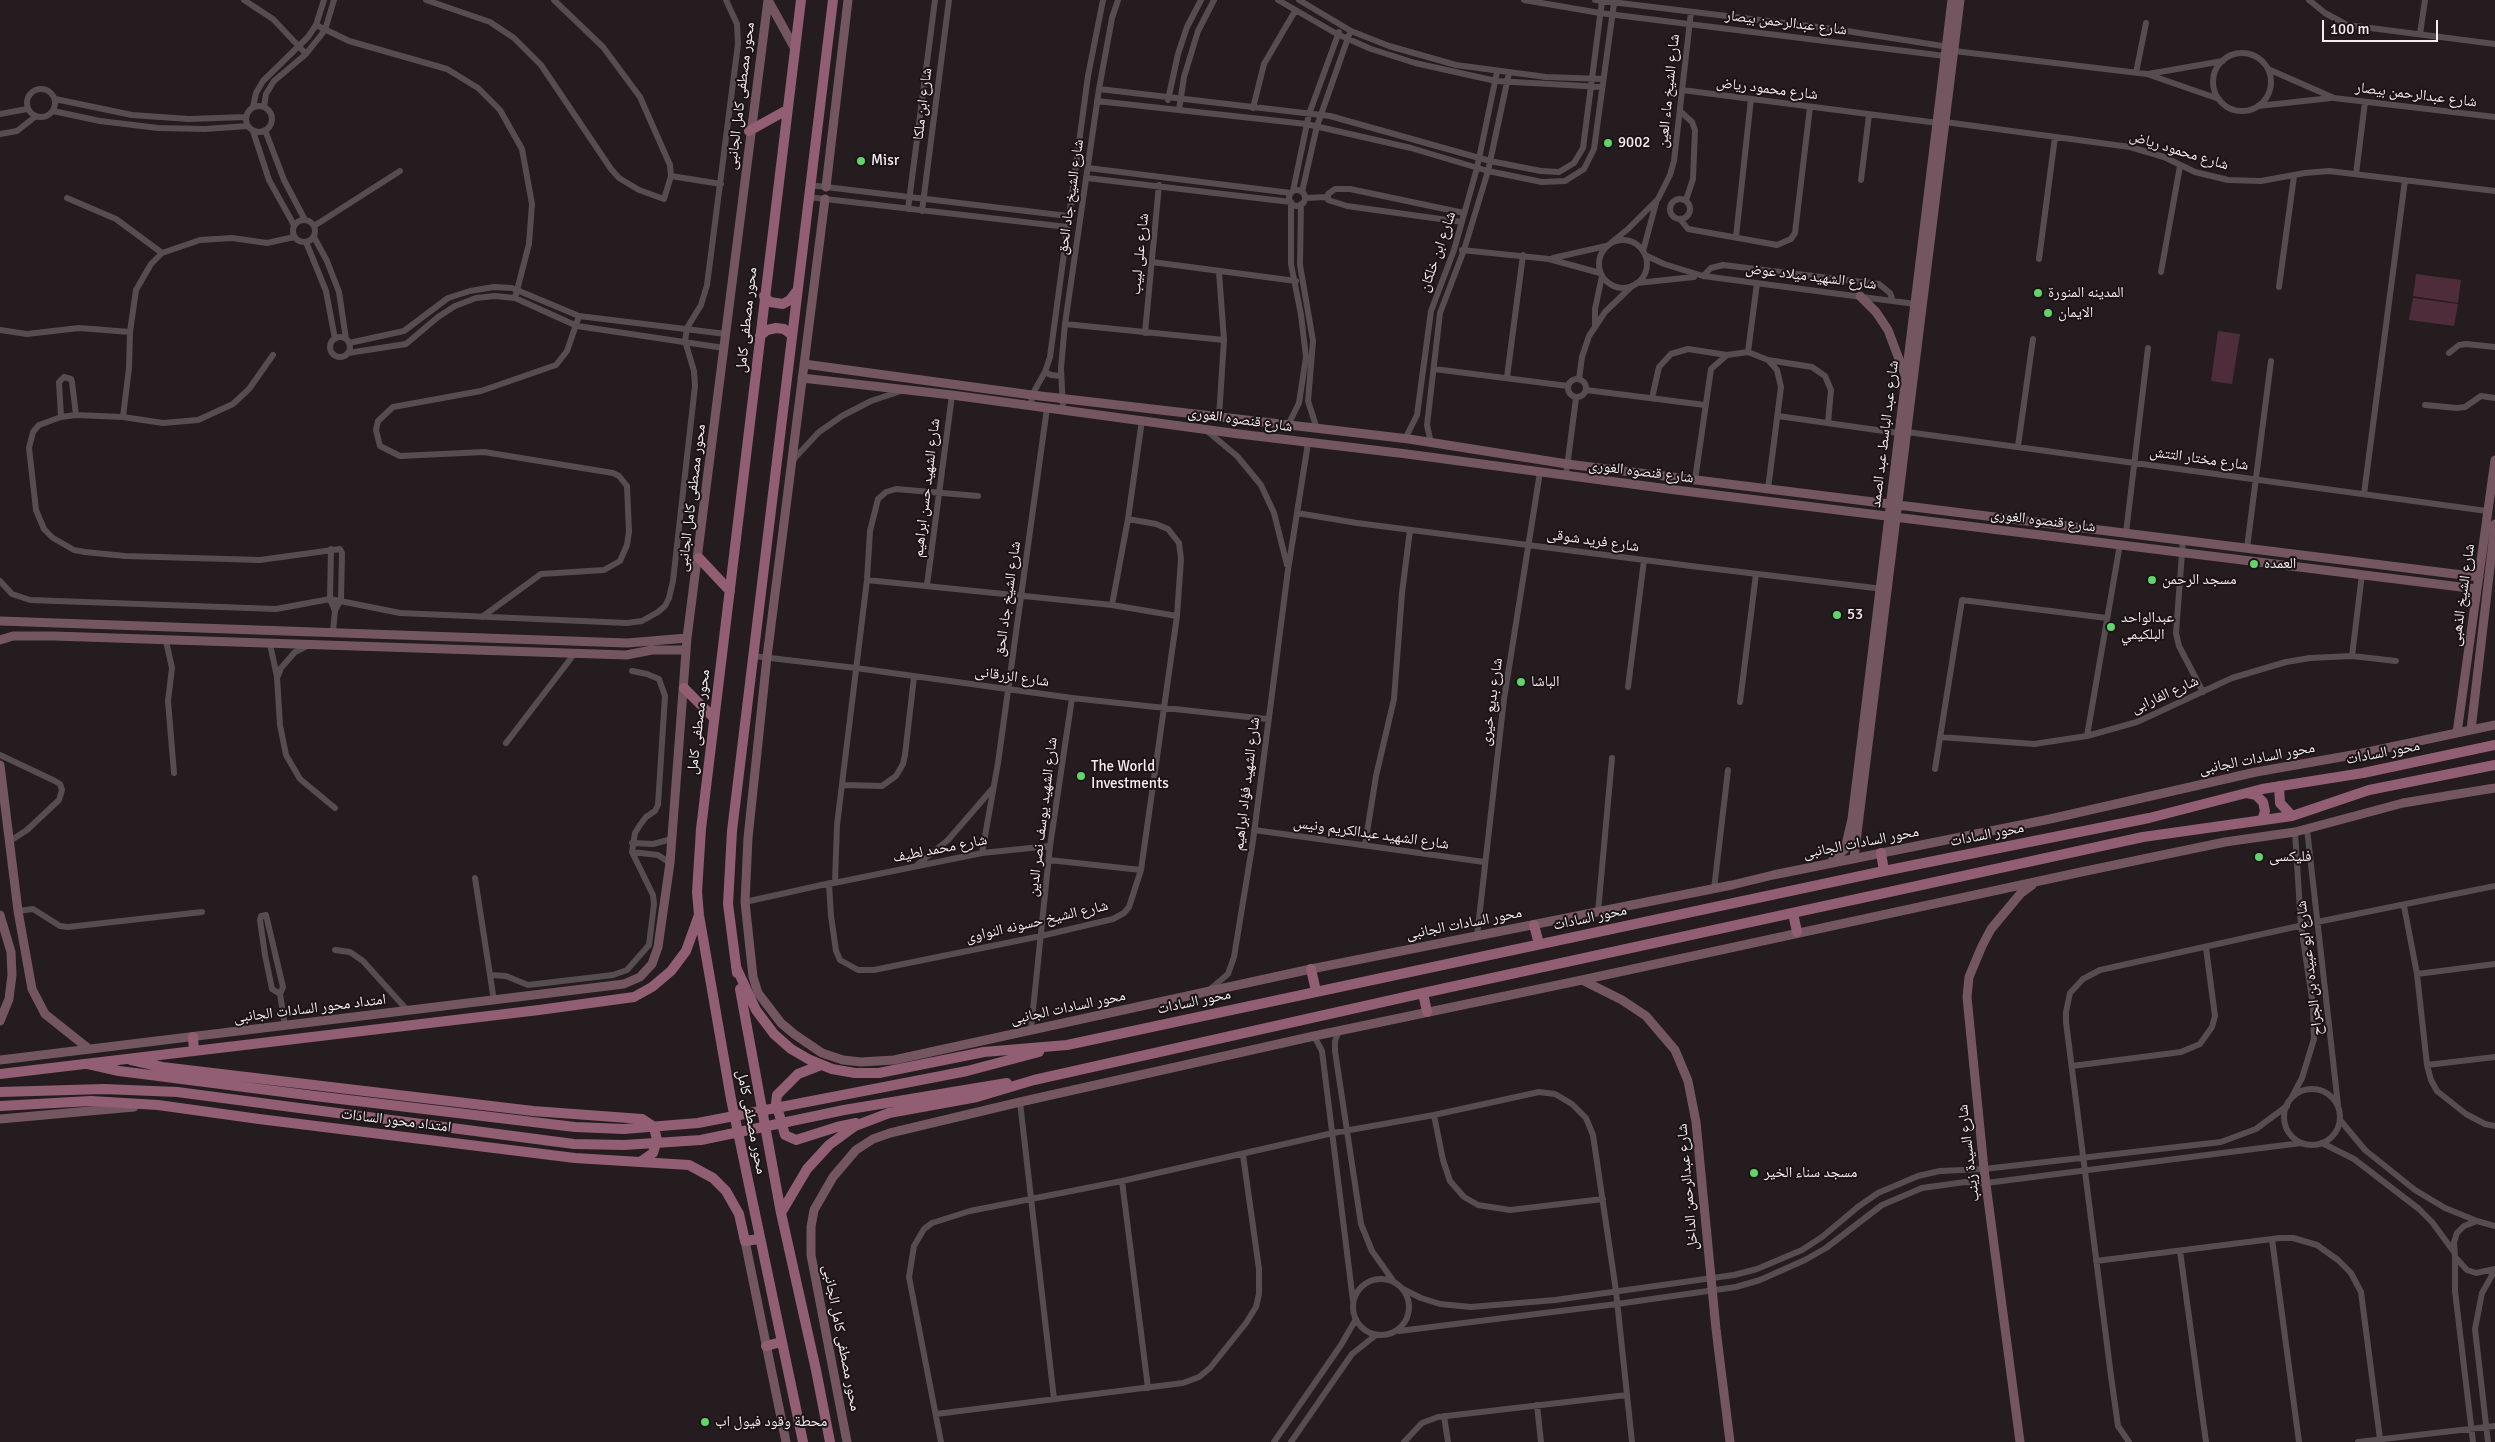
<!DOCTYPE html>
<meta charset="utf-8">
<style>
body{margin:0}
#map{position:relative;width:2495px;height:1442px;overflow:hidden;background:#241c1f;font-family:Signika,sans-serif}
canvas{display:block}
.scale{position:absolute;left:2322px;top:20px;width:116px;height:22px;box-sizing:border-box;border:2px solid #f3edef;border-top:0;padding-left:6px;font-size:15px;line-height:18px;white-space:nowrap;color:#f3edef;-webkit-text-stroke:4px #1b1316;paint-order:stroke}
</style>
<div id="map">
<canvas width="2495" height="1442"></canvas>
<div class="scale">100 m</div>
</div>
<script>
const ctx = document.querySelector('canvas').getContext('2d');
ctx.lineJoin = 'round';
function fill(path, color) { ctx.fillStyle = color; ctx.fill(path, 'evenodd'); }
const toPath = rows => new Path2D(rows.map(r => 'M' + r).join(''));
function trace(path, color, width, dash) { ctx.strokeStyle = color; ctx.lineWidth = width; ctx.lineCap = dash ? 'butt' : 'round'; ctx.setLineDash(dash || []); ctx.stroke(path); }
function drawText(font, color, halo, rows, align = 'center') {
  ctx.font = font + ' Signika,"Noto Naskh Arabic",sans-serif'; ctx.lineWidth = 4; ctx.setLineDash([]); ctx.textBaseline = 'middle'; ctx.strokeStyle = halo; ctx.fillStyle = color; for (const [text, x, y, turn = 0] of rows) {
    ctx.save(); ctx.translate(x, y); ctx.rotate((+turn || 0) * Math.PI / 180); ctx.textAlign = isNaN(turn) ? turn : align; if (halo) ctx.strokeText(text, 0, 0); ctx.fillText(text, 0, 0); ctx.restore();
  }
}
fill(toPath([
 [2416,274,2461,280,2458,303,2413,296],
 [2413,298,2458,304,2454,326,2409,320],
 [2218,331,2240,334,2232,384,2211,381]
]), '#4f2c3a');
trace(toPath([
 [244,0,273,19,306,54],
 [426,0,490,22,514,38,541,65,611,169,619,178,639,190,664,199,671,176,670,165,640,97,603,47,554,0],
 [1278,0,1337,34,1371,49,1415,63,1496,81,1602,87],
 [1299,0,1351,31,1389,46,1456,65,1546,77,1603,79],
 [1524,0,1600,13,1945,56,1954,51,2147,74,2219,99],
 [1595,0,1834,29,1949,47],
 [2309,0,2325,13,2347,25,2495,44],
 [316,25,349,41,447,69,478,88,500,110,522,149,532,204,529,244,515,298],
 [2420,34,2425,0],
 '2213 82a29 29 0 1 1 58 0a29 29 0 1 1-58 0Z',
 [2268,69,2334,98,2495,117],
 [2136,73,2146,23],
 [2148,74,2223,61],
 '27 103a14 14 0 1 1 28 0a14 14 0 1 1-28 0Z',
 [1099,89,1330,116,1490,161,1541,171,1559,172,1574,163,1583,148,1602,1],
 [1682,90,1938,123],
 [55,99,132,115,189,119,246,117],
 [1168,100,1178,54,1187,27,1201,0],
 [1097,101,1306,124,1411,148,1488,171,1542,182,1565,181,1584,169,1594,149,1614,3],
 [2258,106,2331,98],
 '246 119a13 13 0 1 1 26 0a13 13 0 1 1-26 0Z',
 [253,107,256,93,263,81,308,37,316,25,324,0],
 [264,107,266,94,274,81,306,54,325,30,334,0],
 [1253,108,1264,64,1295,11],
 [1179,110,1184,77,1198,31,1214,0],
 [53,111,100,121,158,128,205,129,248,126],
 [1680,111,1692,122,1695,130,1693,179,1686,200],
 [0,114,27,109],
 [1945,122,2130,147,2164,157,2195,172,2228,180,2261,181,2305,173,2329,171,2495,191],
 [265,130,284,180,305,220],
 [253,131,269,180,294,225],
 [0,134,17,131,36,116],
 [1088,168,1291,193],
 [2356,174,2365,102],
 [671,176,721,184],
 [1087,178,1291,202],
 [1861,180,1869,115],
 [809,185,1068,216],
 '1289 198a8 8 0 1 1 16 0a8 8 0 1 1-16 0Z',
 [1293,191,1309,114,1339,32],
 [1302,192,1317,126,1349,35],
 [808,197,1067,227],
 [67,198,116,219,162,253],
 [1305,198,1327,197],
 '1670 209a10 10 0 1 1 20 0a10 10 0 1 1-20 0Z',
 [1301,204,1300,265,1313,341,1308,401,1317,429],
 [908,209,935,0],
 [922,211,949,0],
 [1680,219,1688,229,1777,245,1791,239,1795,233,1810,107],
 '293 231a11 11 0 1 1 22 0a11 11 0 1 1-22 0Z',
 [1462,222,1347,206,1328,200,1328,194,1335,189,1350,189,1464,213],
 [314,226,400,171],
 [314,237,327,261,339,292,346,339],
 [1736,237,1751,99],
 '1599 264a24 24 0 1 1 48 0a24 24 0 1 1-48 0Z',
 [306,242,326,291,335,339],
 [1612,242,1628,229,1658,199,1670,175,1674,161,1691,12],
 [1462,250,1549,259,1600,273],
 [1643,251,1656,203],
 [1645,255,1664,264,1703,276,1915,304],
 [1553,258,1606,246],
 [2039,259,2055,137],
 [1152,262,1296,281],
 [1219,272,1224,340,1219,417],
 [2161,272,2180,166],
 [1703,276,1711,268,1723,265,1879,284,1890,293,1893,301],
 [1637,283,1694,277],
 [2279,287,2294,176],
 [1065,324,1224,340],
 [1595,326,1595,309,1602,276],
 [0,330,27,334,79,328,130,332],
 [1145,333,1159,185],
 '330 347a10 10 0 1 1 20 0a10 10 0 1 1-20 0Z',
 [349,343,404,331,448,298,470,291,494,287,512,288,579,316,726,334],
 [1748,352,1757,283],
 [348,353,406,344,438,317,455,306,476,298,495,296,515,298,577,326,724,348],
 [2449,353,2459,345,2466,344,2495,347],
 [273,355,249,389,233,404,198,420,163,423,123,417,76,415,61,417,39,425,33,432,29,448,36,510,44,529,53,538,74,550,85,552,125,556,260,560,340,549,342,553,341,599,335,611,333,631],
 [1768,360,1812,367,1825,376,1831,390,1828,423],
 [1434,369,1568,386],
 [1045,372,1051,375,1061,376],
 [1507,377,1523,255],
 '1568 388a9 9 0 1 1 18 0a9 9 0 1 1-18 0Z',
 [1579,379,1582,357,1589,336,1605,312,1632,286],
 [1586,390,1705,405],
 [1652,398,1659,367,1671,354,1688,349,1727,355],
 [2425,405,2457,408,2465,407,2481,396,2495,398],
 [1031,406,1032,395,1045,372,1050,357,1088,76,1103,0],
 [1063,410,1061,368,1065,324,1099,89,1112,18,1118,0],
 [1778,416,1898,433],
 [61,417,59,382,64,377,71,379,72,382,76,415],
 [123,417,129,368,130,332,136,290,151,264,162,253,200,240,232,238,267,243,294,237],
 [1288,425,1299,403,1306,357,1301,315,1291,264,1291,202],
 [1206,430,1237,456,1261,485,1274,513,1287,565],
 [1907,432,2487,511],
 [1405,439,1417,415,1431,311,1454,250,1477,168,1497,72],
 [1431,443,1427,425,1440,313,1464,250,1488,171,1509,73],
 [2018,446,2033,339],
 [792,461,819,432,842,416,871,401,901,391],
 [1566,475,1576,398],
 [1695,480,1711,369,1727,355,1748,352,1768,360,1777,370,1781,387,1768,489],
 [2364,494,2405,180],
 [1297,513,1357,523,1691,566,1883,589],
 [2126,533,2148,348],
 [2183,540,2176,633,2179,646,2203,692],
 [2247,548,2271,361],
 [331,549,330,599,335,611],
 [867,580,1112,605,1177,616],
 [0,581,12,594,30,600,276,609,330,599,400,613,627,623,642,621,658,612,665,606,669,598,673,581,695,386,694,371,685,341,687,328,701,305,707,285,738,44,737,24,726,0],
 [927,585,952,395],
 [1112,605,1128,519,1142,420],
 [482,617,541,574,604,570,620,561,627,545,629,532,627,486,619,476,613,473,484,452,400,456,380,446,376,430,378,421,393,407,481,391,556,365,567,351,579,316],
 [166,641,172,668,168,701,174,773],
 [270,644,277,677,280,725,286,755,300,779,335,808],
 [753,656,856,668,1072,698,1267,719],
 [2352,656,2362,574],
 [278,676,281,668,295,652,309,645],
 [1628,687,1644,560],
 [1740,702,1756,574],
 [2087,736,2120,544],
 [1940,737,2034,744,2087,736,2137,722,2232,678,2286,662,2310,658,2352,656,2396,661],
 [506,743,575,653],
 [0,755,55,781,60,784,62,790,59,800,27,830,10,841],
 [1935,769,1962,600,2107,618],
 [844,785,882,786,896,776,903,764,905,755,914,677],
 [2307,829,2338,1105],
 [1254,830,1484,862],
 [632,843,653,844,672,839],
 [1365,845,1376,776,1394,699,1402,593,1410,530],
 [1050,846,982,853,829,884,831,916,836,951,840,960,858,970,874,970,1041,936,1113,919,1124,913,1129,907,1141,870,1177,616,1181,559,1179,543,1168,529,1156,524,1128,519],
 [632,852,658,855,670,863],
 [982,853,998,763,1047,408],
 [1049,860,1141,870],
 [918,864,948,840,993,788],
 [475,878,494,1001],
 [1714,889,1728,770],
 [745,902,835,882,837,825,867,580,870,531,878,499,886,492,896,489,978,496],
 [2404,906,2417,974,2427,1065,2431,1080,2437,1091,2466,1114,2485,1124,2495,1126],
 [18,911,33,909,60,926,68,927,202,912],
 [1598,912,1612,758],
 [266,915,283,987,280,994,272,989,265,955,260,920,261,916,266,915],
 [1477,936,1504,699,1540,472],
 [335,950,350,952,363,961,408,1011],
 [2417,974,2495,964],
 [490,975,506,976,528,985,613,975,627,970,649,945,654,904,653,895,632,852,635,833,640,825,646,817,655,811,658,805,665,696,659,679,647,674,632,671],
 [1208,991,1228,974,1234,957,1253,841,1288,570,1308,443],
 [280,994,285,1026],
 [1031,1029,1050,846,1072,698],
 [1339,1030,1335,1041,1335,1051,1361,1224,1372,1251,1394,1282],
 [1314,1036,1322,1051,1353,1301],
 [2427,1065,2495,1057],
 [2072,1066,2181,1052,2200,1044,2212,1027,2215,1016,2206,948],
 '2284 1117a28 28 0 1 1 56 0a28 28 0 1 1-56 0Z',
 [2292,1097,2302,1078,2314,1039,2313,1005,2301,926,2295,832],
 [1020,1102,1054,1399],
 [1434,1115,1443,1160,1450,1181,1464,1197,1478,1205,1510,1210,1603,1199],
 [2340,1120,2365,1150,2415,1190,2445,1208,2477,1221],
 [2322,1143,2354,1159,2419,1209,2432,1222,2454,1252],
 [1122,1181,1148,1388],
 [2495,1226,2477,1221,2464,1226,2457,1233,2454,1242,2455,1257,2467,1270,2476,1273,2495,1269],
 [2272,1239,2299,1442],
 [2180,1251,2206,1442],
 [2455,1257,2455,1291,2473,1442],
 [2096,1261,2280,1238,2293,1238,2317,1245,2338,1260,2351,1273,2361,1292,2380,1439],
 '1353 1307a28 28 0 1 1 56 0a28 28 0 1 1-56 0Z',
 [1403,1289,1421,1298,1440,1304,1471,1307,1555,1300,1734,1275,1757,1269,1802,1250,1822,1237,1859,1206,1878,1193,1918,1176,1940,1171,1984,1169,2221,1142,2256,1129,2287,1106],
 [1399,1331,1617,1304,1736,1287,1760,1280,1805,1260,1826,1248,1882,1205,1922,1188,1965,1182,1986,1183,2301,1143],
 [1537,1405,1541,1442],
 [936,1414,1183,1383,1199,1377,1210,1368,1246,1323,1256,1307,1259,1294,1259,1269,1243,1155],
 [1444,1416,1448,1442],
 [941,1442,909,1277,914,1246,924,1229,932,1223,970,1211,1122,1181,1333,1133,1434,1115,1539,1092,1555,1094,1572,1104,1586,1118,1593,1135,1616,1291,1632,1442],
 [1274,1442,1341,1345,1356,1319],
 [1291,1442,1352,1354,1376,1335],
 [1404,1442,1422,1423,1438,1417,1627,1395],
 [2129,1442,2118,1426,2111,1376,2066,1022,2066,1012,2070,993,2083,979,2100,970,2317,922,2495,886],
 [2358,1442,2495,1426],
 [2488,1442,2475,1329,2482,1293,2495,1270]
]), '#564d50', 6);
trace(toPath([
 [768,0,794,47],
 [826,187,848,0],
 [825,199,767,657,748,838,745,902,753,977,758,993,781,1023,794,1034,822,1053,843,1060,861,1062,894,1060,1311,969,1732,885,1773,875,2050,819,2256,772,2358,754,2495,725],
 [1860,296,1876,312,1888,330,1905,375],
 [804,364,1032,395,1409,439,1567,464,2479,577],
 [802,378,952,395,1239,434,1407,454,1676,490,2477,589],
 [0,621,627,643,687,638],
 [0,640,13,636,54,636,626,655,652,650,686,650],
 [2471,730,2495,524],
 [2457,733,2495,460],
 [0,765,18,911,32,989,45,1014,89,1049],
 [1854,858,1960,0],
 [1832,861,1845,849,1852,819,1952,0],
 [0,915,11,952,12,975,9,999,0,1021],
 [1582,980,1622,1000,1646,1016,1675,1050,1688,1081,1696,1122,1716,1329,1730,1442],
 [0,1060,624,984,640,977,652,964,658,947,670,863,687,638,768,0],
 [0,1119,134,1107],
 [745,1241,786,1442],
 [847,1442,811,1255,811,1227,814,1210,833,1177,856,1150,873,1139,890,1133,1020,1102,1314,1036,1582,980,2081,872,2225,842,2295,832,2403,803,2495,788],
 [2020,1442,1984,1169,1967,997,1969,977,1982,946,1991,929,2021,893,2032,885]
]), '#745661', 9);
trace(toPath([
 [801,0,701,829,697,892,699,915,731,1099,803,1442],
 [749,131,785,111],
 [764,296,770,302,783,304,790,300,796,292],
 [760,336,767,330,776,328,784,329,792,335],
 [699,558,730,591],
 [684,688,714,718],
 [2279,786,2280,803,2292,816],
 [2247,793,2256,795,2263,802,2265,811,2262,820],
 [1881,853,1884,871],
 [1793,913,1797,932],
 [1534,925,1539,944],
 [736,967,756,1010,774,1034,791,1049,810,1060,832,1069,855,1073,879,1073,984,1052,1067,1045,1884,871,2149,818,2262,789,2363,773,2495,745],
 [1311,969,1316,991],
 [737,973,728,904,732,831,833,0],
 [740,989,781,1213,816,1370,830,1442],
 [1423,993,1427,1012],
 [193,1037,194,1051],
 [131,1060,162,1067,533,1111,642,1119,654,1127,657,1140,653,1153,640,1162],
 [88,1064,119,1071,315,1096,575,1127,624,1129,698,1123,967,1071,1039,1052],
 [821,1065,798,1074,777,1095,776,1103,785,1135,796,1140,837,1127,856,1123],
 [0,1074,539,1010,634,997,652,987,671,971,686,951,699,915],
 [0,1092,104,1089,177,1092,574,1144,624,1145,701,1140,844,1110,1007,1083],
 [0,1106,91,1101,158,1105,259,1119,575,1158,689,1165,713,1178,726,1191,739,1214,745,1241,759,1239],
 [781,1213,807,1169,829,1145,855,1126,889,1113,977,1097,1034,1080,1423,993,2143,837,2292,816,2369,790,2495,765],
 [766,1346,781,1342]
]), '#915e73', 10);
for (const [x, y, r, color] of [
 [1608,143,5,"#61d56a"],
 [861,161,5,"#61d56a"],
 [2038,293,5,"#61d56a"],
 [2048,313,5,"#61d56a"],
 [2254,564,5,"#61d56a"],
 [2152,580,5,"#61d56a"],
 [1837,615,5,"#61d56a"],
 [2111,627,5,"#61d56a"],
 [1521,682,5,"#61d56a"],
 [1081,776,5,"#61d56a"],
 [2259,857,5,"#61d56a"],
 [1754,1173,5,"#61d56a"],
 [705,1422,5,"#61d56a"]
]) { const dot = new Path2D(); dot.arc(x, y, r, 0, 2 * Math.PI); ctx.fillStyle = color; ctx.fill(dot); trace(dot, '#1b1316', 2); }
drawText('15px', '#f3edef', '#1b1316', [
 ["شارع عبدالرحمن بيصار",1786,23,7],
 ["شارع محمود رياض",1767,89,7],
 ["شارع الشيخ ماء العين",1669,91,-84],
 ["شارع عبدالرحمن بيصار",2416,95,7],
 ["محور مصطفى كامل الجانبى",741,96,-83],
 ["شارع ابن ملكا",923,104,-83],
 ["شارع محمود رياض",2179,151,17],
 ["شارع الشيخ جاد الحق",1071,197,-82],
 ["شارع ابن خلكان",1438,252,-71],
 ["شارع على لبيب",1140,254,-84],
 ["شارع الشهيد ميلاد عوض",1811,277,7],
 ["محور مصطفى كامل",747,320,-84],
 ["شارع قنصوه الغورى",1240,420,8],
 ["شارع عبد الباسط عبد الصمد",1885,434,-83],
 ["شارع مختار التتش",2199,459,8],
 ["شارع قنصوه الغورى",1641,472,7],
 ["شارع الشهيد حسن ابراهيم",927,488,-83],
 ["محور مصطفى كامل الجانبى",692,498,-83],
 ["شارع قنصوه الغورى",2043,521,7],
 ["شارع فريد شوقى",1593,541,8],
 ["شارع الشيخ الذهبى",2463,595,-82],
 ["شارع الشيخ جاد الحق",1008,599,-82],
 ["شارع الزرقانى",1012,677,8],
 ["شارع الفارابى",2165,695,-24],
 ["شارع بديع خيرى",1492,702,-82],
 ["محور مصطفى كامل",699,722,-83],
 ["محور السادات",2383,753,-11],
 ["محور السادات الجانبى",2257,759,-11],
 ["شارع الشهيد فؤاد ابراهيم",1247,784,-83],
 ["شارع الشهيد يوسف نصر الدين",1043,817,-83],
 ["شارع الشهيد عبدالكريم ونيس",1371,834,8],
 ["محور السادات",1987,835,-11],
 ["محور السادات الجانبى",1861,843,-11],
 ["شارع محمد لطيف",940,849,-11],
 ["محور السادات",1590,918,-12],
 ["شارع الشيخ حسونه النواوى",1037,922,-13],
 ["محور السادات الجانبى",1464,924,-11],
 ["شارع ابو عبيده بن الجراح",2310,968,-97],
 ["محور السادات",1194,1002,-12],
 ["محور السادات الجانبى",1068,1008,-12],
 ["امتداد محور السادات الجانبى",310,1009,-7],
 ["امتداد محور السادات",396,1121,7],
 ["محور مصطفى كامل",751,1122,79],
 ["شارع السيدة زينب",1969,1153,-97],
 ["شارع عبدالرحمن الداخل",1688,1187,-95],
 ["محور مصطفى كامل الجانبى",841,1338,79]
]);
drawText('15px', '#f3edef', '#1b1316', [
 ["9002",1618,143],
 ["Misr",871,161],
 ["المدينه المنورة",2048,293],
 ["الايمان",2058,313],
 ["العمده",2264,564],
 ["مسجد الرحمن",2162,580],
 ["53",1847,615],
 ["عبدالواحد",2121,618],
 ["البلكيمي",2121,635],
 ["الباشا",1531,682],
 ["The World",1091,767],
 ["Investments",1091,784],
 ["فليكسى",2269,857],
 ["مسجد سناء الخير",1764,1173],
 ["محطة وقود فيول اب",715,1422]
], 'left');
</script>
